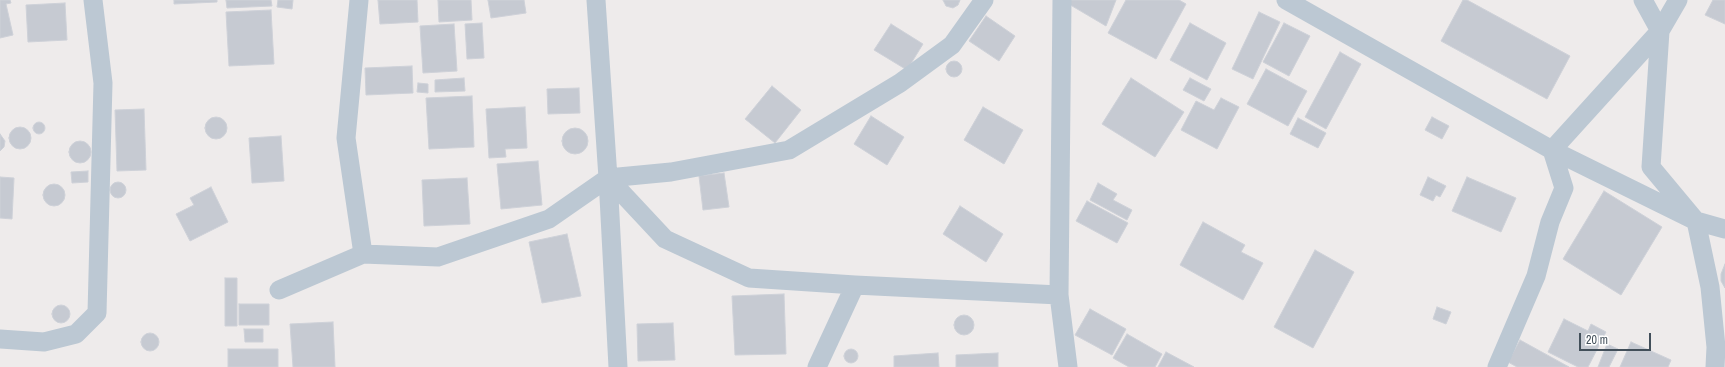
<!DOCTYPE html>
<style>
body{margin:0}
#map{position:relative;width:1725px;height:367px;overflow:hidden;background:#eeebeb;font-family:"Archivo Narrow",sans-serif}
canvas{display:block}
.scale{position:absolute;left:1579px;top:333px;width:72px;height:18px;box-sizing:border-box;border:2px solid #424f5a;border-top:0;padding-left:5px;font-size:12px;line-height:14px;white-space:nowrap;color:#424f5a;-webkit-text-stroke:3px #fff;paint-order:stroke}
</style>
<div id="map">
<canvas width="1725" height="367"></canvas>
<div class="scale">20 m</div>
</div>
<script>
const ctx = document.querySelector('canvas').getContext('2d');
ctx.lineJoin = 'round';
function fill(path, color) { ctx.fillStyle = color; ctx.fill(path, 'evenodd'); }
const toPath = rows => new Path2D(rows.map(r => 'M' + r).join(''));
function trace(path, color, width, dash) { ctx.strokeStyle = color; ctx.lineWidth = width; ctx.lineCap = dash ? 'butt' : 'round'; ctx.setLineDash(dash || []); ctx.stroke(path); }
const building = toPath([
 [0,0,10,0,11,3,6,4,13,35,0,38,0,0],
 [174,0,217,0,217,2,174,4,174,0],
 [226,0,271,0,272,6,227,8,226,0],
 [278,0,293,0,292,9,277,7,278,0],
 [378,0,417,0,418,22,380,24,378,0],
 [438,0,471,0,472,20,439,22,438,0],
 [488,0,524,0,526,13,491,18,488,0],
 [943,0,960,0,958,5,953,8,946,6,943,0],
 [1067,0,1116,0,1106,26,1067,3,1067,0],
 [1126,0,1179,0,1186,4,1156,59,1108,33,1126,0],
 [1463,0,1467,0,1570,56,1547,99,1441,41,1463,0],
 [1713,0,1725,0,1725,24,1705,15,1713,0],
 [65,3,67,40,28,42,26,5,65,3],
 [271,10,274,64,229,66,226,12,271,10],
 [1259,12,1280,22,1253,79,1232,69,1259,12],
 [986,16,1015,36,999,61,969,41,986,16],
 [482,23,484,58,467,59,465,24,482,23],
 [1190,23,1226,43,1207,80,1170,60,1190,23],
 [1284,23,1310,36,1289,76,1263,62,1284,23],
 [454,24,457,71,423,73,420,26,454,24],
 [891,24,923,44,907,70,874,50,891,24],
 [1340,52,1361,64,1326,129,1305,117,1340,52],
 '946 69a8 8 0 1 1 16 0a8 8 0 1 1-16 0Z',
 [412,66,413,93,366,95,365,68,412,66],
 [1266,69,1307,91,1288,126,1247,104,1266,69],
 [464,78,465,91,435,92,435,80,464,78],
 [1131,78,1184,112,1155,157,1102,124,1131,78],
 [1190,78,1211,89,1204,101,1183,90,1190,78],
 [418,83,428,84,428,93,417,92,418,83],
 [772,86,801,110,775,143,745,119,772,86],
 [579,88,580,113,548,114,547,89,579,88],
 [472,96,474,147,429,149,426,98,472,96],
 [1221,98,1239,107,1217,149,1181,130,1196,101,1214,110,1221,98],
 [525,107,527,148,505,149,506,157,489,158,486,109,525,107],
 [983,107,1023,130,1004,164,964,140,983,107],
 [144,109,146,170,117,171,115,110,144,109],
 [871,116,904,137,887,165,854,144,871,116],
 [1432,117,1449,126,1442,139,1425,130,1432,117],
 '205 128a11 11 0 1 1 22 0a11 11 0 1 1-22 0Z',
 [1298,118,1326,133,1318,148,1290,134,1298,118],
 '33 128a6 6 0 1 1 12 0a6 6 0 1 1-12 0Z',
 '9 138a11 11 0 1 1 22 0a11 11 0 1 1-22 0Z',
 '562 141a13 13 0 1 1 26 0a13 13 0 1 1-26 0Z',
 [0,134,5,141,4,147,0,151,0,134],
 [281,136,284,181,252,183,249,138,281,136],
 '69 152a11 11 0 1 1 22 0a11 11 0 1 1-22 0Z',
 [538,161,542,205,501,209,497,164,538,161],
 [88,171,88,182,72,183,71,172,88,171],
 [724,173,729,207,703,210,699,176,724,173],
 [0,177,14,178,12,219,0,218,0,177],
 [1428,177,1446,186,1440,197,1436,195,1433,201,1420,195,1428,177],
 [1467,177,1516,198,1501,232,1452,211,1467,177],
 [467,178,470,224,424,226,422,180,467,178],
 '110 190a8 8 0 1 1 16 0a8 8 0 1 1-16 0Z',
 [1098,183,1117,194,1113,200,1132,210,1127,220,1090,200,1098,183],
 '43 195a11 11 0 1 1 22 0a11 11 0 1 1-22 0Z',
 [211,187,228,222,190,241,176,214,194,205,190,198,211,187],
 [1604,191,1662,227,1621,295,1563,259,1604,191],
 [1087,201,1128,223,1117,243,1076,221,1087,201],
 [960,206,1003,234,986,262,943,234,960,206],
 [1203,222,1245,245,1241,252,1263,263,1243,300,1180,265,1203,222],
 [567,234,581,296,542,303,529,242,567,234],
 [1315,250,1354,272,1313,348,1274,327,1315,250],
 [1725,264,1725,288,1721,281,1721,274,1725,264],
 [225,278,237,278,237,326,225,326,225,278],
 [784,294,786,354,735,355,732,296,784,294],
 [239,304,269,304,269,325,239,325,239,304],
 '52 314a9 9 0 1 1 18 0a9 9 0 1 1-18 0Z',
 [1437,307,1451,312,1446,324,1433,319,1437,307],
 [1090,309,1126,329,1112,355,1075,335,1090,309],
 '954 325a10 10 0 1 1 20 0a10 10 0 1 1-20 0Z',
 [1564,319,1588,331,1591,324,1606,332,1588,367,1578,367,1548,352,1564,319],
 [333,322,335,367,293,367,290,324,333,322],
 [673,323,675,360,638,361,637,324,673,323],
 [244,329,263,329,263,342,245,342,244,329],
 '141 342a9 9 0 1 1 18 0a9 9 0 1 1-18 0Z',
 [1127,334,1162,354,1155,367,1129,367,1113,358,1127,334],
 [1520,340,1569,367,1517,367,1508,362,1520,340],
 [1631,342,1671,360,1668,367,1620,367,1631,342],
 [1607,344,1618,349,1609,367,1598,367,1607,344],
 [228,349,278,349,278,367,228,367,228,349],
 '844 356a7 7 0 1 1 14 0a7 7 0 1 1-14 0Z',
 [1166,352,1194,367,1158,367,1166,352],
 [938,353,939,367,894,367,894,356,938,353],
 [998,353,998,367,956,367,956,355,998,353]
]);
fill(building, '#c6cad2');
trace(building, '#ced1d8', 1);
trace(toPath([
 [359,0,346,138,363,254],
 [596,0,608,178,618,367],
 [1062,0,1059,295,1068,367],
 [1286,0,1552,150,1696,221,1725,229],
 [1643,0,1660,31,1651,167,1696,221,1710,287,1716,347,1715,367],
 [608,178,665,239,749,278,855,285,1059,295],
 [279,290,363,254,438,257,549,219,608,178,671,172,789,150,900,83,952,45,984,0],
 [0,339,44,342,76,334,97,313,103,83,93,0],
 [817,367,855,285],
 [1497,367,1536,276,1550,222,1564,188,1552,150,1660,31,1678,0]
]), '#bcc8d3', 19);
</script>
